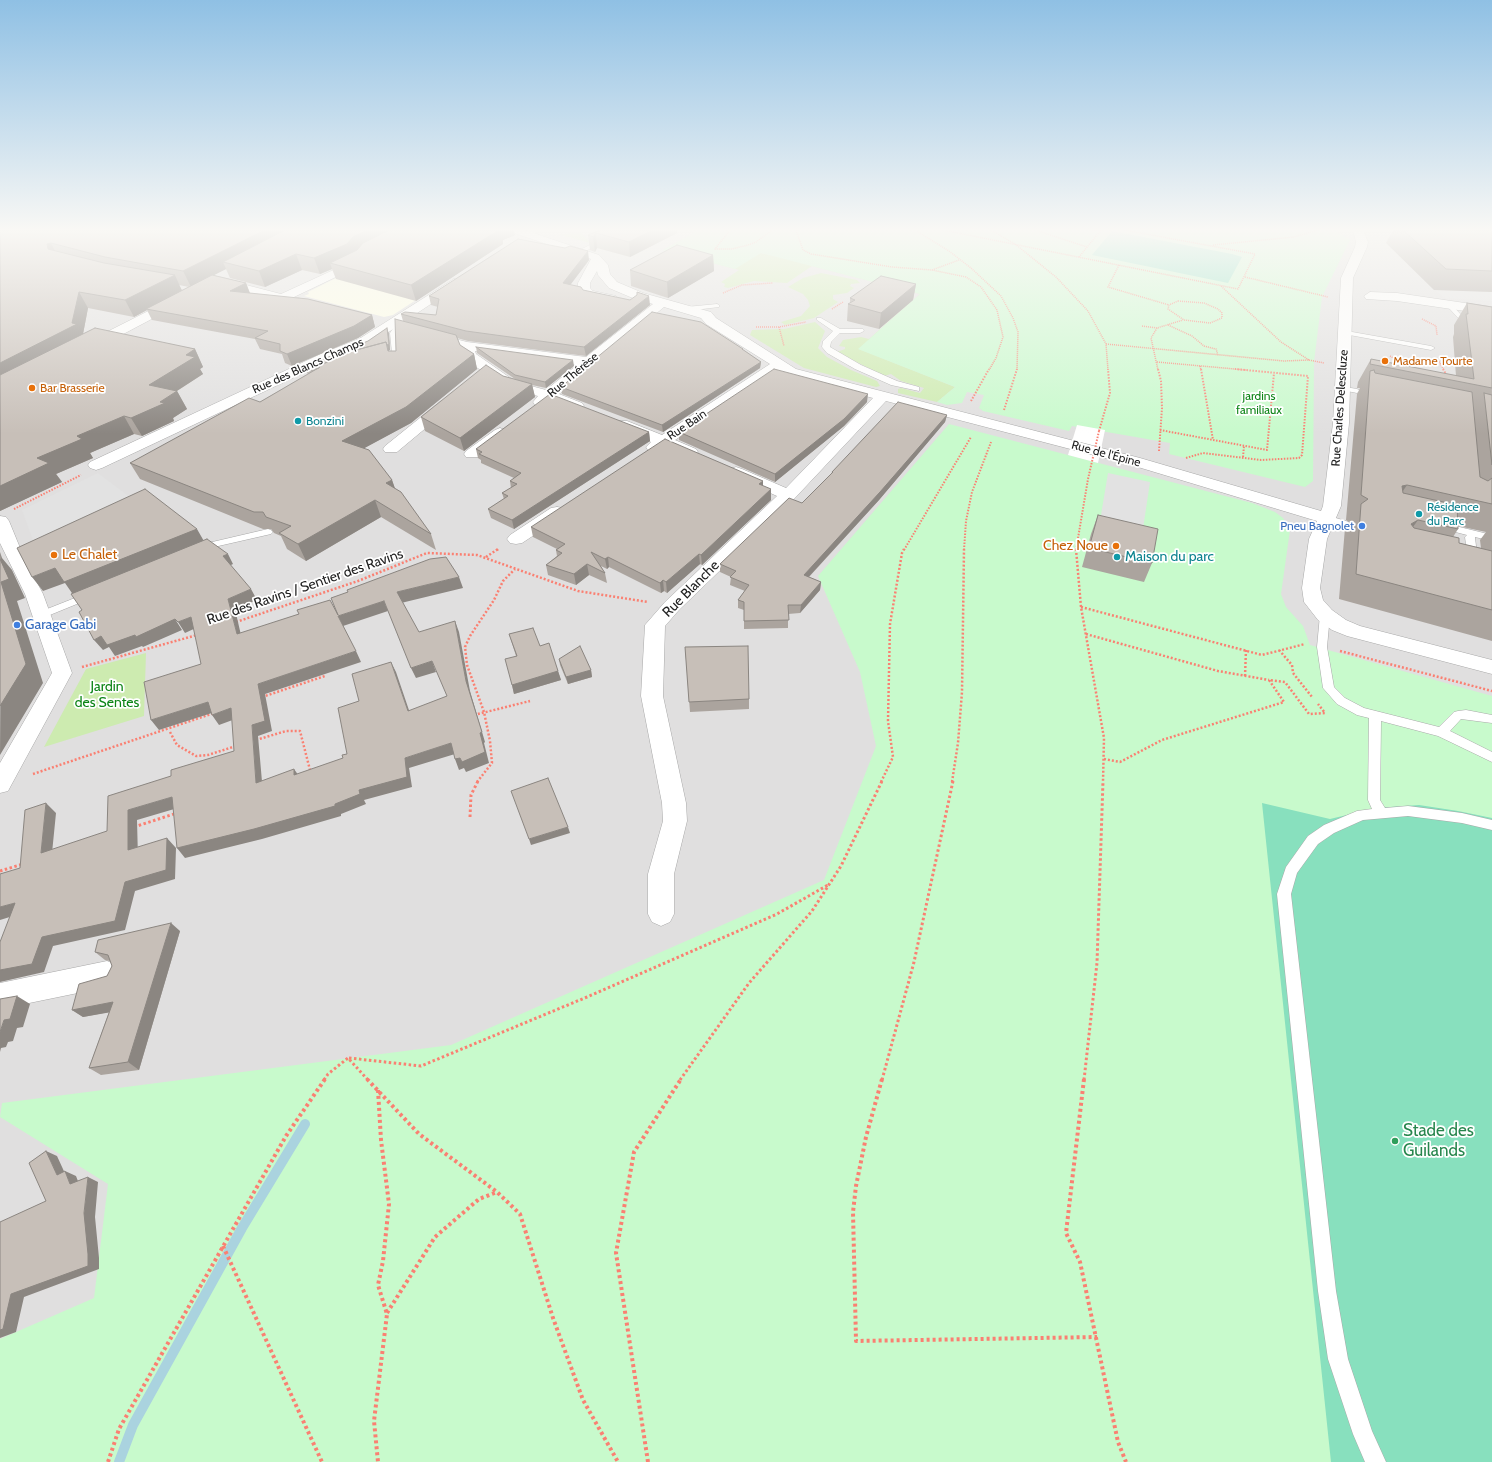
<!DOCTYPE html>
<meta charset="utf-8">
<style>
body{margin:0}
canvas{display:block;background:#f2efe9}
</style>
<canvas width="1492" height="1462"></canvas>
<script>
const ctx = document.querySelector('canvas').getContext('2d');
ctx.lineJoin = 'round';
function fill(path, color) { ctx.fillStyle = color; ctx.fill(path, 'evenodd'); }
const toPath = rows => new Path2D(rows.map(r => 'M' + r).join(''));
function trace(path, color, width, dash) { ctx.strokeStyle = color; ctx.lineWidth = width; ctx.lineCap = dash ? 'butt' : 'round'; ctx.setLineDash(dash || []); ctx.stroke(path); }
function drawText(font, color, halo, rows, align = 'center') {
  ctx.font = font + ' Cabin,sans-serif'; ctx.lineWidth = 3.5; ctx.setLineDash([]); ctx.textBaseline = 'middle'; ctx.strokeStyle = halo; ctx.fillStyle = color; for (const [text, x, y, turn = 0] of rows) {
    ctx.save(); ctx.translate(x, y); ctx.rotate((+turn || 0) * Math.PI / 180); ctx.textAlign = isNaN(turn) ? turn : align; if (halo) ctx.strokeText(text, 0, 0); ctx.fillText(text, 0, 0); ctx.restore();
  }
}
fill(toPath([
 [0,230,1492,230,1492,1462,0,1462]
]), '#e0dfdf');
fill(toPath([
 [368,262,419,298,393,315,384,317,304,296,309,294,308,292]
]), '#ffffe5');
fill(toPath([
 [682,230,725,230,739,249,931,285,859,349,955,387,937,402,898,393,898,389,901,388,920,393,924,388,901,381,891,374,884,376,837,352,845,349,845,347,839,346,843,340,861,337,869,339,920,294,812,266,787,283,754,281,728,288,724,287,725,284,721,282,739,270,663,250,694,233],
 [582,233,590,243,558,234,562,234],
 [821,273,857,280,860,283,851,284,850,286,854,288,847,293,833,295,833,299,838,302,814,318,785,325,781,322,801,316,810,306,808,300,803,294,788,287,803,278],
 [815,322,825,331,818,348,827,357,851,370,877,381,880,386,876,387,804,368,750,335,752,330,784,329],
 [146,653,144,716,44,747,86,669]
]), '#cdebb0');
fill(toPath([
 [682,230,1334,230,1350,240,1322,297,1314,362,1313,481,1305,487,1169,454,1170,443,1072,426,1069,431,983,411,979,408,984,395,967,392,962,403,947,405,937,402,955,387,858,349,920,294,761,253,735,269,663,250,694,233],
 [949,424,1252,503,1275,512,1283,518,1290,530,1281,594,1286,607,1303,626,1310,645,1492,696,1492,1462,0,1462,0,1339,94,1298,108,1184,0,1117,2,1103,451,1045,824,880,876,746,860,672,818,576]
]), '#c8facc');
fill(toPath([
 [1112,231,1232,254,1242,257,1228,283,1092,255],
 [1262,803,1330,819,1376,808,1419,805,1458,811,1492,818,1492,1462,1331,1462]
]), '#88e0be');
fill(toPath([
 [1434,290,1492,292,1492,301,1445,298],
 [98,473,143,507,39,557,22,510],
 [1108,473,1150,482,1141,542,1098,533]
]), '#e2e2e2');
fill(toPath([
 [1077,425,1105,430,1098,463,1068,455]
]), '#fff');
trace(toPath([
 [119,1462,133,1425,242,1228,305,1124]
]), '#aad3df', 10);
const service = toPath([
 [534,230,541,230,531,235,526,234,534,230],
 [619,230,625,230,610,240,583,252,578,251,619,230],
 [717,304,719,305,719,307,686,311,683,309,686,307,717,304],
 [1448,305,1452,305,1463,317,1463,319,1459,319,1448,307,1448,305],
 [817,318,821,318,840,329,863,329,864,331,860,333,840,333,831,342,830,347,861,365,897,381,919,387,919,391,891,385,855,369,827,353,822,347,823,341,833,331,817,320,817,318],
 [394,327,401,329,398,333,401,363,397,365,393,363,390,333,394,327],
 [1341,330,1431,346,1435,348,1431,350,1344,334,1340,332,1341,330],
 [1339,386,1357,389,1361,391,1357,393,1342,390,1339,390,1339,386],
 [1326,515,1349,522,1351,524,1346,527,1323,520,1323,516,1326,515],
 [1443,523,1492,535,1492,541,1475,537,1478,565,1492,569,1492,575,1469,569,1465,537,1467,535,1440,528,1438,526,1443,523],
 [268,529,271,530,273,532,271,534,214,547,199,553,194,550,208,543,268,529],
 [90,592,95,595,94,597,45,617,41,619,36,615,37,613,90,592],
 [1325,611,1330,615,1327,647,1334,687,1345,698,1364,708,1439,727,1454,712,1458,711,1466,710,1492,715,1492,723,1461,719,1450,731,1492,752,1492,762,1438,736,1381,721,1380,800,1385,808,1408,806,1462,813,1492,820,1492,830,1462,823,1408,816,1363,820,1334,833,1318,844,1297,873,1291,894,1336,1291,1348,1359,1372,1431,1386,1462,1365,1462,1353,1434,1328,1359,1318,1291,1277,894,1286,867,1308,836,1324,825,1357,811,1372,809,1368,800,1369,718,1357,715,1337,704,1323,688,1317,647,1320,615,1325,611]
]);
const minor = toPath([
 [403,230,415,230,367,258,361,265,294,297,316,302,318,305,316,308,312,309,215,285,213,282,219,278,281,294,353,261,359,254,403,230],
 [510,230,524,230,599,255,608,265,610,274,617,282,643,293,711,312,716,318,796,369,1140,458,1321,511,1323,506,1333,423,1341,278,1355,247,1356,242,1353,230,1363,230,1368,242,1367,247,1353,278,1349,423,1341,506,1327,539,1320,588,1323,600,1332,610,1346,620,1360,626,1492,660,1492,674,1347,636,1332,630,1318,620,1304,602,1302,588,1309,539,1317,521,1128,464,886,401,794,499,679,610,665,626,663,696,686,803,687,821,674,874,674,914,670,922,661,926,652,922,648,914,648,874,663,821,662,803,641,696,645,625,665,602,777,496,730,475,728,472,730,469,736,467,742,469,786,488,873,398,786,375,779,371,675,440,696,449,698,452,696,455,684,455,664,447,654,452,648,450,646,447,651,442,617,427,614,424,617,421,627,421,662,435,770,364,706,324,701,318,664,307,559,394,582,403,584,406,582,409,572,409,551,401,545,405,535,405,533,402,538,396,506,388,465,359,461,349,427,340,425,337,427,334,432,333,467,342,586,357,653,304,635,299,609,288,598,275,597,271,590,283,590,288,593,291,616,296,618,299,612,303,585,297,578,289,578,283,591,259,511,232,510,230],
 [475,351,577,365,546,390,516,382,476,354,475,351],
 [454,279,458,280,460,283,458,286,369,345,333,359,102,468,96,470,90,468,88,465,90,462,323,353,359,339,454,279],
 [1370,292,1397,293,1492,307,1492,315,1397,301,1366,299,1364,296,1370,292],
 [176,297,180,298,182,301,180,304,95,349,85,349,83,346,85,343,176,297],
 [446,400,451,401,453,404,451,407,397,452,385,452,383,449,385,446,441,401,446,400],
 [500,428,505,430,508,433,505,436,478,457,466,457,464,454,466,451,495,430,500,428],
 [557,507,563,508,566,512,563,516,522,543,516,544,510,543,507,539,510,535,551,508,557,507],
 [0,516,6,517,9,521,25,560,43,594,72,673,8,791,0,793,0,763,52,673,25,594,0,543,0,516],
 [107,961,117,965,121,974,117,983,107,987,0,1009,0,983,107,961]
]);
trace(service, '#a9a9a9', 1);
trace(minor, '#a9a9a9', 1);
trace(toPath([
 [730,230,715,249,732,249,748,245,756,242,772,230],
 [796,230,803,250,811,254,892,267,932,270,966,277,981,287,997,310,1003,337,996,358,989,370],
 [915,230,949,251,971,268,1001,296,1013,318,1018,332,1017,370],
 [943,230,1238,289,1255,254,1124,230],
 [991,230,1015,244,1056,277,1088,311,1106,344,1108,370],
 [1035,230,1087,247],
 [1092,230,1100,230],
 [1213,245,1294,237,1318,230],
 [1079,257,1101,230],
 [1119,265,1108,287,1169,305],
 [932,270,959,260],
 [1245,277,1328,297],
 [723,293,742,285,773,283],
 [1178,301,1204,303,1218,309,1222,313,1222,318,1210,323,1184,320,1168,309,1169,305,1178,301],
 [832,309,843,302],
 [1422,319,1436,326,1437,335],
 [1168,325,1192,336,1204,346,1216,349,1218,355],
 [1142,326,1157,328,1183,320],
 [756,327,779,327,806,322],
 [779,327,784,346],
 [1157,328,1151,338,1158,370],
 [1106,344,1284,361,1309,360,1281,342,1221,286],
 [1390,356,1408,367],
 [1309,360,1324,363],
 [1438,360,1444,370],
 [1157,362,1246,370],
 [1200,366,1201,370]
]), '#fa8072', 1.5, [1, 1]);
trace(toPath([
 [1158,369,1161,381,1162,408,1159,451],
 [1201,369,1213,440],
 [1443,369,1447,376],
 [971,401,989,369],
 [1004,410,1017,369],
 [1160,430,1267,450,1274,373],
 [1099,431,1110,393,1108,369],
 [1243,457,1244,446],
 [1186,458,1203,453,1261,460,1299,458,1302,455,1308,376,1235,369],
 [14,509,81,475],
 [497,550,499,549],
 [904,550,971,437],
 [964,550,966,521,972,492,991,442],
 [1076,550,1088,479]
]), '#fa8072', 2, [1.5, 1.5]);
trace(toPath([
 [1076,549,1081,607,1104,738,1103,782],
 [486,557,498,549],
 [1081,607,1262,655,1305,644],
 [236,622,358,581,427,553,477,555,578,591,648,602],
 [1086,634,1218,671,1269,680],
 [1279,650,1292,665,1293,673,1312,697],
 [1340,651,1492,691],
 [82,667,197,635],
 [1245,676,1246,650],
 [262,697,325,676],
 [474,715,530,701],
 [170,732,177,745,196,756,208,755,236,746],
 [256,740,286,731,300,731,310,770],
 [1104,759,1120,762,1162,740,1284,702,1269,680,1285,682,1309,714,1325,713,1318,704],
 [33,774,214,713],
 [477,782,492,763,490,741,484,712,467,665,465,647,470,636,494,600,503,581,515,569],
 [881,782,893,757,888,721,890,624,902,553,904,549],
 [952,782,958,743,962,692,964,549]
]), '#fa8072', 2.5, [2, 2]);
trace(toPath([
 [470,817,471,795,478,781],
 [134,827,177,813],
 [0,871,23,864],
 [349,1058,421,1066,587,997,777,914,828,885],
 [324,1080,328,1074,348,1058,368,1080],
 [680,1080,749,983,812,911,841,866,882,781],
 [882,1080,914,962,953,781],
 [1084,1080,1097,963,1103,781]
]), '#fa8072', 3, [2.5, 2.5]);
trace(toPath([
 [367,1079,419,1134,497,1192,520,1214,553,1318,583,1400,618,1462],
 [882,1079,866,1137,856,1186,853,1212,856,1341,1097,1337],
 [1084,1079,1066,1233,1080,1262,1118,1442,1126,1462],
 [378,1090,381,1140,389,1204,383,1261,378,1285,387,1314,374,1421,378,1462],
 [223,1246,322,1462],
 [387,1313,435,1237,479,1199,497,1192],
 [108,1462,119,1429,286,1136,325,1079],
 [648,1462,616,1253,634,1152,681,1079]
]), '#fa8072', 4, [3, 3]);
fill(service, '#fff');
fill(minor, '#fff');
trace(toPath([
 [1088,479,1099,431]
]), '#fa8072', 2, [1.5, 1.5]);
fill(toPath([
 [0,230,515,235,503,240,503,244,416,301,336,279,332,269,320,274,302,270,265,287,230,278,226,269,213,275,246,283,250,293,372,315,375,327,358,338,292,366,285,363,282,354,260,349,255,339,152,320,147,310,134,317,88,308,83,334,195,349,203,367,200,369,203,374,177,391,187,409,173,418,174,421,142,436,134,434,90,453,93,458,56,474,62,482,0,511],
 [179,285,189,287,182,290],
 [601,230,677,233,630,257,597,248,595,252,590,250,588,235],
 [1393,230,1492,230,1492,292,1434,290,1386,243],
 [713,255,714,271,668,298,631,286,630,270],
 [589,260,570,285,583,290,650,305,586,356,468,341,457,338,460,345,474,354,477,369,411,423,364,448,392,480,395,489,431,534,436,550,381,517,306,561,287,549,281,536,274,533,271,529,263,529,140,479,130,463,260,402,308,374,307,373,304,367,368,341,387,328,389,334,390,350,389,350,389,351,396,351,403,321,401,314,436,315,438,307,431,305,429,296],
 [916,284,913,300,879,329,847,321,848,304,850,303,850,298],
 [1467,303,1492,307,1492,641,1339,599,1345,528,1349,522,1346,520,1357,394,1360,388,1357,388,1358,382,1371,359,1456,376,1453,337,1454,334,1454,325],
 [1458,526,1486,532,1480,540,1481,548,1459,543,1453,537,1458,529],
 [476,347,574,366,546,388,532,385,535,397,464,451,425,431,421,417,503,376,515,379,477,353],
 [743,349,743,350,761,362,760,368,663,432,562,394,561,387],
 [867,402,844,426,775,482,679,440,679,432],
 [947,415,945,422,879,500,809,577,821,582,820,590,800,613,788,614,788,628,744,629,744,610,738,608,738,600,745,591,730,585,731,577,720,572,720,564,802,503,831,474,832,472],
 [649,432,650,441,514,529,491,518,488,509,504,499,502,493,511,488,510,481,514,478,481,463,481,460,478,458,476,449],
 [763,481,763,486,771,500,702,565,700,564,667,593,664,591,661,593,609,567,607,569,601,566,605,573,607,583,589,575,576,585,548,575,546,565,557,556,556,550,557,549,533,537,531,527],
 [1098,515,1152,563,1144,582,1082,567,1091,534],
 [509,634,540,646,558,671,561,680,514,694,512,685,516,656],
 [685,647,749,699,749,709,690,712],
 [559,659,591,670,592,677,568,684,560,665],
 [180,931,139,1070,101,1075,89,1068,109,1012,83,1017,72,1010,107,976,112,966,110,961,105,960,95,952]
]), '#aba49e');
fill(toPath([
 [265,230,301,230,223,262,226,269,191,287,183,271],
 [368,230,401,230,330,263,332,269,320,274,314,258],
 [495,230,514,230,515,235,503,240,503,244,416,301,411,285],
 [653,230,677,230,677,233,630,257,629,242],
 [596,233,597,248,595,252,593,237],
 [51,243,59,259,48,249,47,244],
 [588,251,589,260,565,292,563,283],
 [296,254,302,270,265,287,259,271],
 [713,255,714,271,668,298,667,282],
 [175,275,182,291,146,309,147,310,134,317,125,300],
 [246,283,250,294,230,291],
 [916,284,913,300,879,329,881,313],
 [79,292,88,308,83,334,0,386,0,363,72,323],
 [649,296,650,305,586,356,584,347],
 [372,315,375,327,358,338,292,366,287,354],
 [387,328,389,334,390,350,389,350,391,357,388,350,387,345],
 [195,349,203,367,200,369,203,374,158,403,149,385,186,355],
 [474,354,477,369,411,423,348,457,342,441],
 [573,360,574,366,546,388,545,382],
 [761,362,760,368,663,432,662,425],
 [532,384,535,397,464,451,460,438],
 [177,391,187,409,173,418,174,421,142,436,131,418,160,402],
 [868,394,867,402,844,426,775,482,775,474],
 [947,415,945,422,879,500,803,583,804,575],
 [124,416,134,434,90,453,93,458,56,474,62,482,0,511,0,486,37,458,77,436],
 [649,432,650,441,514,529,512,520],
 [392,480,398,497,386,483],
 [763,481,763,491,759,484],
 [1407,485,1390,510,1402,486],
 [771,489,771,500,702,565,701,555],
 [375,500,381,517,306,561,298,544],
 [1418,520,1400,545,1411,524],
 [197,529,205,543,74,596,65,583,43,591,32,577,55,568],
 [0,552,2,558,12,570,25,598,17,601,43,683,0,755,1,582],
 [228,554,233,564,229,566,223,556],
 [699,554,700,564,667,593,666,582],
 [608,557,609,567,607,569,605,559],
 [587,564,589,575,576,585,574,574],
 [459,577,463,588,401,603,397,592],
 [663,580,664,591,661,593,660,583],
 [821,582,820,590,800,613,801,605],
 [251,589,257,600,235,609,243,644,237,634,228,599],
 [384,601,388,611,343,626,338,616],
 [191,617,198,627,185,633,178,622],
 [175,619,182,630,143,647,142,646,115,656,109,647,103,650,94,640,101,636],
 [455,621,459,632,470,691,485,742,484,743,489,763,466,772,464,768,459,770,455,759,466,681],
 [356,651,361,662,265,694,272,731,258,736,263,793,256,783,252,725,258,684],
 [432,661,436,672,416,678,411,668],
 [391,662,396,672,413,722,408,711],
 [591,670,592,677,568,684,566,677],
 [558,671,561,680,514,694,512,685],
 [208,702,215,712,159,730,151,720],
 [231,708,238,718,219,725,212,715],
 [451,743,455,754,409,768,412,787,364,800,366,804,341,814,341,816,262,839,185,858,177,848,335,804,359,790,405,758],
 [294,769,301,779,294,775],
 [172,797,181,807,137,820,138,859,128,850,128,810],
 [46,803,56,813,51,863,41,853],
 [568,827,570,833,531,845,529,839],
 [167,838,176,848,175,879,135,891,125,930,53,946,44,972,0,982,0,970,42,937,125,882],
 [15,903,26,912,0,920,0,907],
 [171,923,180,931,139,1070,128,1062],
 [17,996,30,1004,23,1027,17,1028,13,1041,8,1042,6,1047,1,1048,0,1052,0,1032,4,1020],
 [113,1002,123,1010,83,1017,72,1010],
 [46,1151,57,1156,68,1180,57,1175],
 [65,1171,76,1176,81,1189,70,1184],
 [88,1177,98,1182,95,1217,99,1258,99,1269,24,1297,16,1332,0,1338,0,1330,11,1294,84,1213]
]), '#8b8681');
const building = toPath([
 [0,230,265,230,183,271,105,257,51,243,47,244,48,249,104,263,175,275,125,300,79,292,72,323,77,324,0,363,0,230],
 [285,230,368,230,353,237,347,244,314,258,296,254,259,271,223,262,285,230],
 [389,230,499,230,411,285,330,263,357,250,363,243,389,230],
 [601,230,653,230,629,242,596,233,593,237,588,235,601,230],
 [1403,230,1492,230,1492,271,1446,269,1403,230],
 [518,239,565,248,570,246,588,251,563,283,581,287,583,290,630,300,637,295,637,292,649,296,584,347,466,331,401,314,405,312,436,315,439,299,429,296,518,239],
 [677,245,713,255,667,282,630,270,677,245],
 [212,275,246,283,230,291,308,299,372,315,354,326,287,354,280,351,280,344,255,338,268,331,146,309,212,275],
 [881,276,916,284,881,313,848,304,855,300,850,298,881,276],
 [1467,303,1492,307,1492,388,1370,364,1371,359,1474,379,1466,314,1468,314,1467,303],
 [652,312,701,322,743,349,742,349,761,362,662,425,561,387,652,312],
 [395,319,456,335,460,345,474,354,406,407,342,441,369,450,392,480,386,483,401,492,431,534,375,500,298,544,279,533,291,526,266,517,263,512,254,512,130,463,249,398,260,402,320,367,319,366,345,353,386,342,388,351,396,351,395,319],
 [95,328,195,349,186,355,195,357,149,385,177,391,160,402,165,403,131,418,124,416,77,436,82,439,37,458,49,463,0,486,0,375,95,328],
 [387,328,389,344,387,345,386,342,345,353,319,366,319,368,312,371,304,367,368,341,387,328],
 [476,347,573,360,545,382,515,375,476,347],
 [486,365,503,376,532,384,460,438,421,417,486,365],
 [774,369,868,394,844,419,775,474,679,432,774,369],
 [1374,370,1375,373,1472,392,1480,477,1488,481,1492,478,1492,504,1407,485,1402,486,1403,493,1457,505,1458,529,1418,520,1411,524,1414,528,1459,538,1459,543,1492,551,1492,610,1356,574,1361,504,1368,499,1361,495,1370,371,1374,370],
 [1484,393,1492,395,1492,465,1484,393],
 [550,394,649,432,512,520,488,509,508,496,502,493,517,484,510,481,521,473,479,454,482,452,476,449,550,394],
 [898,402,947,415,880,492,804,575,821,582,801,605,788,605,789,620,744,621,744,602,738,600,749,585,730,577,736,571,720,564,789,498,802,503,833,472,832,472,898,402],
 [665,439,763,481,759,484,771,489,701,555,699,554,666,582,663,580,660,583,608,557,605,559,591,552,605,573,587,564,574,574,546,565,562,553,556,550,565,544,531,527,665,439],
 [145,489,197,529,64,582,55,568,32,577,17,548,145,489],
 [1098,515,1158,529,1152,563,1089,548,1098,515],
 [207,539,228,554,223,556,251,589,228,599,237,634,299,614,297,610,330,600,338,615,331,598,348,592,347,590,430,559,446,557,459,577,397,592,419,632,455,621,466,681,482,732,480,733,485,752,462,762,460,758,455,759,451,743,405,758,407,777,359,790,360,794,335,804,335,806,254,829,177,848,172,797,128,810,128,850,167,838,166,870,125,882,115,921,42,937,32,964,0,970,0,942,15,903,0,907,0,874,20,868,25,810,46,803,41,853,107,831,108,796,171,776,171,770,234,751,231,708,212,715,208,702,151,720,144,682,201,664,191,617,178,622,175,619,136,637,135,635,107,645,101,636,94,640,79,612,82,610,71,594,207,539],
 [384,601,411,668,432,661,447,696,408,711,391,662,352,674,359,701,338,708,347,754,342,755,343,758,294,775,294,769,256,783,252,725,265,721,258,684,356,651,338,616,384,601],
 [0,559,9,579,1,582,26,664,0,706,0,559],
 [533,628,540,646,549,643,558,671,512,685,505,659,517,656,509,634,533,628],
 [580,646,591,670,566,677,559,659,580,646],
 [748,646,749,699,689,702,685,647,748,646],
 [548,778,568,827,529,839,511,791,548,778],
 [171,923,128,1062,89,1068,113,1002,72,1010,79,984,107,976,112,966,108,955,95,952,98,940,171,923],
 [17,996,10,1019,4,1020,0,1032,0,999,17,996],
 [46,1151,57,1175,65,1171,70,1184,88,1177,84,1213,88,1254,88,1266,11,1294,3,1329,0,1330,0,1222,46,1201,29,1163,46,1151]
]);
fill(building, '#c7bfb8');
trace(building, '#8b8681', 1);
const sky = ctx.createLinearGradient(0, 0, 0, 434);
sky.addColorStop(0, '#8fc0e4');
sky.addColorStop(0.53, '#f9f8f5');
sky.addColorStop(1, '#f9f8f500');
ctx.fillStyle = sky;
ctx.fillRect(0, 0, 1492, 434);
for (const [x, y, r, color] of [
 [1385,361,4,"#e8710a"],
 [32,388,4,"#e8710a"],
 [298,421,4,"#0f9aa8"],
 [1419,514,4,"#0f9aa8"],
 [1362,526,4,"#3f7fe0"],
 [1116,546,4,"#e8710a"],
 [54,555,4,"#e8710a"],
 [1117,557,4,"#0f9aa8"],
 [17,625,4,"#3f7fe0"],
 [1395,1141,4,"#2e9e5b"]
]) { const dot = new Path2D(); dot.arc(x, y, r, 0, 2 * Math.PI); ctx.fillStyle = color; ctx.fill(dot); trace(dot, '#fff', 1.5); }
drawText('12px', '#c56008', '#fff', [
 ["Madame Tourte",1393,361],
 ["Bar Brasserie",40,388]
], 'left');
drawText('12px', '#222', '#fff', [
 ["Rue des Blancs Champs",308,366,-24],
 ["Rue Thérèse",573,375,-40],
 ["Rue Charles Delescluze",1340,408,-86],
 ["Rue Bain",687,425,-34],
 ["Rue de l'Épine",1106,454,15]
]);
drawText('12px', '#0c8416', '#fff', [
 ["jardins",1259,396],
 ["familiaux",1259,410]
]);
drawText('12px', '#0d838f', '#fff', [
 ["Bonzini",306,421],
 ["Résidence",1427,507],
 ["du Parc",1427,521]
], 'left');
drawText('12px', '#366cbe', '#fff', [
 ["Pneu Bagnolet",1354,526]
], 'right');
drawText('14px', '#c56008', '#fff', [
 ["Chez Noue",1108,546],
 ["Le Chalet",62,555,"left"]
], 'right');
drawText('14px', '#0d838f', '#fff', [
 ["Maison du parc",1125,557]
], 'left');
drawText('14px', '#222', '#fff', [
 ["Rue des Ravins / Sentier des Ravins",305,587,-19],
 ["Rue Blanche",691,589,-45]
]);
drawText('14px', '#366cbe', '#fff', [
 ["Garage Gabi",25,625]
], 'left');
drawText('14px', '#0c8416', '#fff', [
 ["Jardin",107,687],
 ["des Sentes",107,703]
]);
drawText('17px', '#27864d', '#fff', [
 ["Stade des",1403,1131],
 ["Guilands",1403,1151]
], 'left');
</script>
